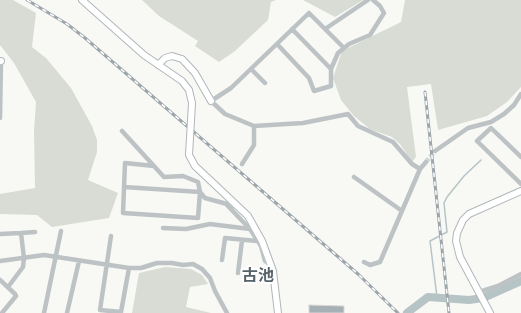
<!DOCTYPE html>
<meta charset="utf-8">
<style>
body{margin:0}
canvas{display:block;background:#f8f8f5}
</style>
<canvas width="521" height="313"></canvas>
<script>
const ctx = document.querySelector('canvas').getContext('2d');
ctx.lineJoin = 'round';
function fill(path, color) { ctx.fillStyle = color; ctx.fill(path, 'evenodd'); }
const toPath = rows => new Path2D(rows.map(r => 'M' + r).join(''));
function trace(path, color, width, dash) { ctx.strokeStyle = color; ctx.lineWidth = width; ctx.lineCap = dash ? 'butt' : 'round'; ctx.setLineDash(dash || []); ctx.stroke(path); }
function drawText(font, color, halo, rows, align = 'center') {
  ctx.font = font + ' Ubuntu,"Noto Sans JP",sans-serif'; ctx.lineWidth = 4; ctx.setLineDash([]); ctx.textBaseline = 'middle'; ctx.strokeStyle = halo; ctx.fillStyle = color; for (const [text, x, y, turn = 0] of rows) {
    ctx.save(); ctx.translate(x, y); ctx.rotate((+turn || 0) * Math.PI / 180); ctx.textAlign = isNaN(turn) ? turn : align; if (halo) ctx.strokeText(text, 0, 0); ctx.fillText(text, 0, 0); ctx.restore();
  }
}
fill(toPath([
 [0,0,13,0,36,13,32,47,46,58,71,88,92,126,97,140,97,152,88,180,118,193,109,218,52,227,37,215,0,214,0,194,35,188,34,131,36,102,14,63,0,45],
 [142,0,276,0,271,2,268,20,235,51,219,62,195,46,198,41,159,16],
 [303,0,363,0,335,17],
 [405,0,521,0,521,87,507,102,487,116,438,130,431,84,407,87,416,157,412,162,400,144,392,137,370,129,354,116,341,100,333,78,342,51,401,22],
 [165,267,191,269,202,275,208,284,190,287,186,307,211,313,132,313,139,273]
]), '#d9dcd5');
trace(toPath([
 [437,297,430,241,447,232,444,203,447,197,464,176,481,160]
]), '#b6c4c6', 1.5);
trace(toPath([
 [407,313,428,297,469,300,483,298,521,281]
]), '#b6c4c6', 8);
const building = toPath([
 [309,305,344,306,344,313,309,313,309,305]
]);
fill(building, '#a7b0b4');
trace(building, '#dad9d8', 1);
trace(toPath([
 [426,162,435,151]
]), '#d3d8d7', 4.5, [4.5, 2]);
const secondary = toPath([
 [82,0,144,55,182,81,189,90,192,103],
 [0,61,1,61],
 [158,65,165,58,172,56,182,59,195,73,211,101],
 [211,181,248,216,262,241,273,271,278,313],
 [490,313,460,257,456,241,457,233,463,220,469,214,521,191]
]);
trace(secondary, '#b0b7ba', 8);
trace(toPath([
 [292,29,331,69],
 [325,29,368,0],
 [277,44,309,78,314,91,331,86,331,69,338,53,349,44,370,35,384,13,380,6,373,0],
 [344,48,309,13,231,88,211,101,225,114,254,126,303,123,348,114,358,126,393,142,412,164,420,169,380,262,370,265,364,262],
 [251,69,265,83],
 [0,118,1,61],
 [122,131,164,177,183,176,198,182,200,192,198,218,123,213,125,163,154,166],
 [435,151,468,128,491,122,504,114,514,105,521,94],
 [521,157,491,128,477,141,521,184],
 [242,164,254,145,254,126],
 [420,169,426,162],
 [354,177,402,211],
 [124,187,200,192,205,198,238,207],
 [227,205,250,229,261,246,265,261,271,264],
 [163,228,186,229,210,224,250,229],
 [21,233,35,232],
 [0,234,21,233,24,258,23,267,8,287],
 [111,236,100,310,121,312,129,268],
 [222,260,225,238,257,241],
 [0,261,44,255,129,268,141,268,157,263,172,263,183,265,193,264,202,269,210,278,215,291,227,313],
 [238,273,242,240],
 [0,280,15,294,16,296,2,313],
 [479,292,498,286,521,274],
 [44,313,61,231],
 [67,313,79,261]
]), '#bdc3c5', 4.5);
trace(secondary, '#fff', 6);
const rail = toPath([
 [27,0,67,24,85,38,358,274,398,313],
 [425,92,449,313]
]);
trace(rail, '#9da6aa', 3);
trace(rail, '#fff', 1.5, [4.5]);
const secondaryBridge = toPath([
 [192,103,189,155,195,166,211,181]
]);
trace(secondaryBridge, '#b0b7ba', 8, []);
trace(secondaryBridge, '#fff', 6);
drawText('bold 16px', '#56646a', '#fff', [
 ["古池",258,276]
]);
</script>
